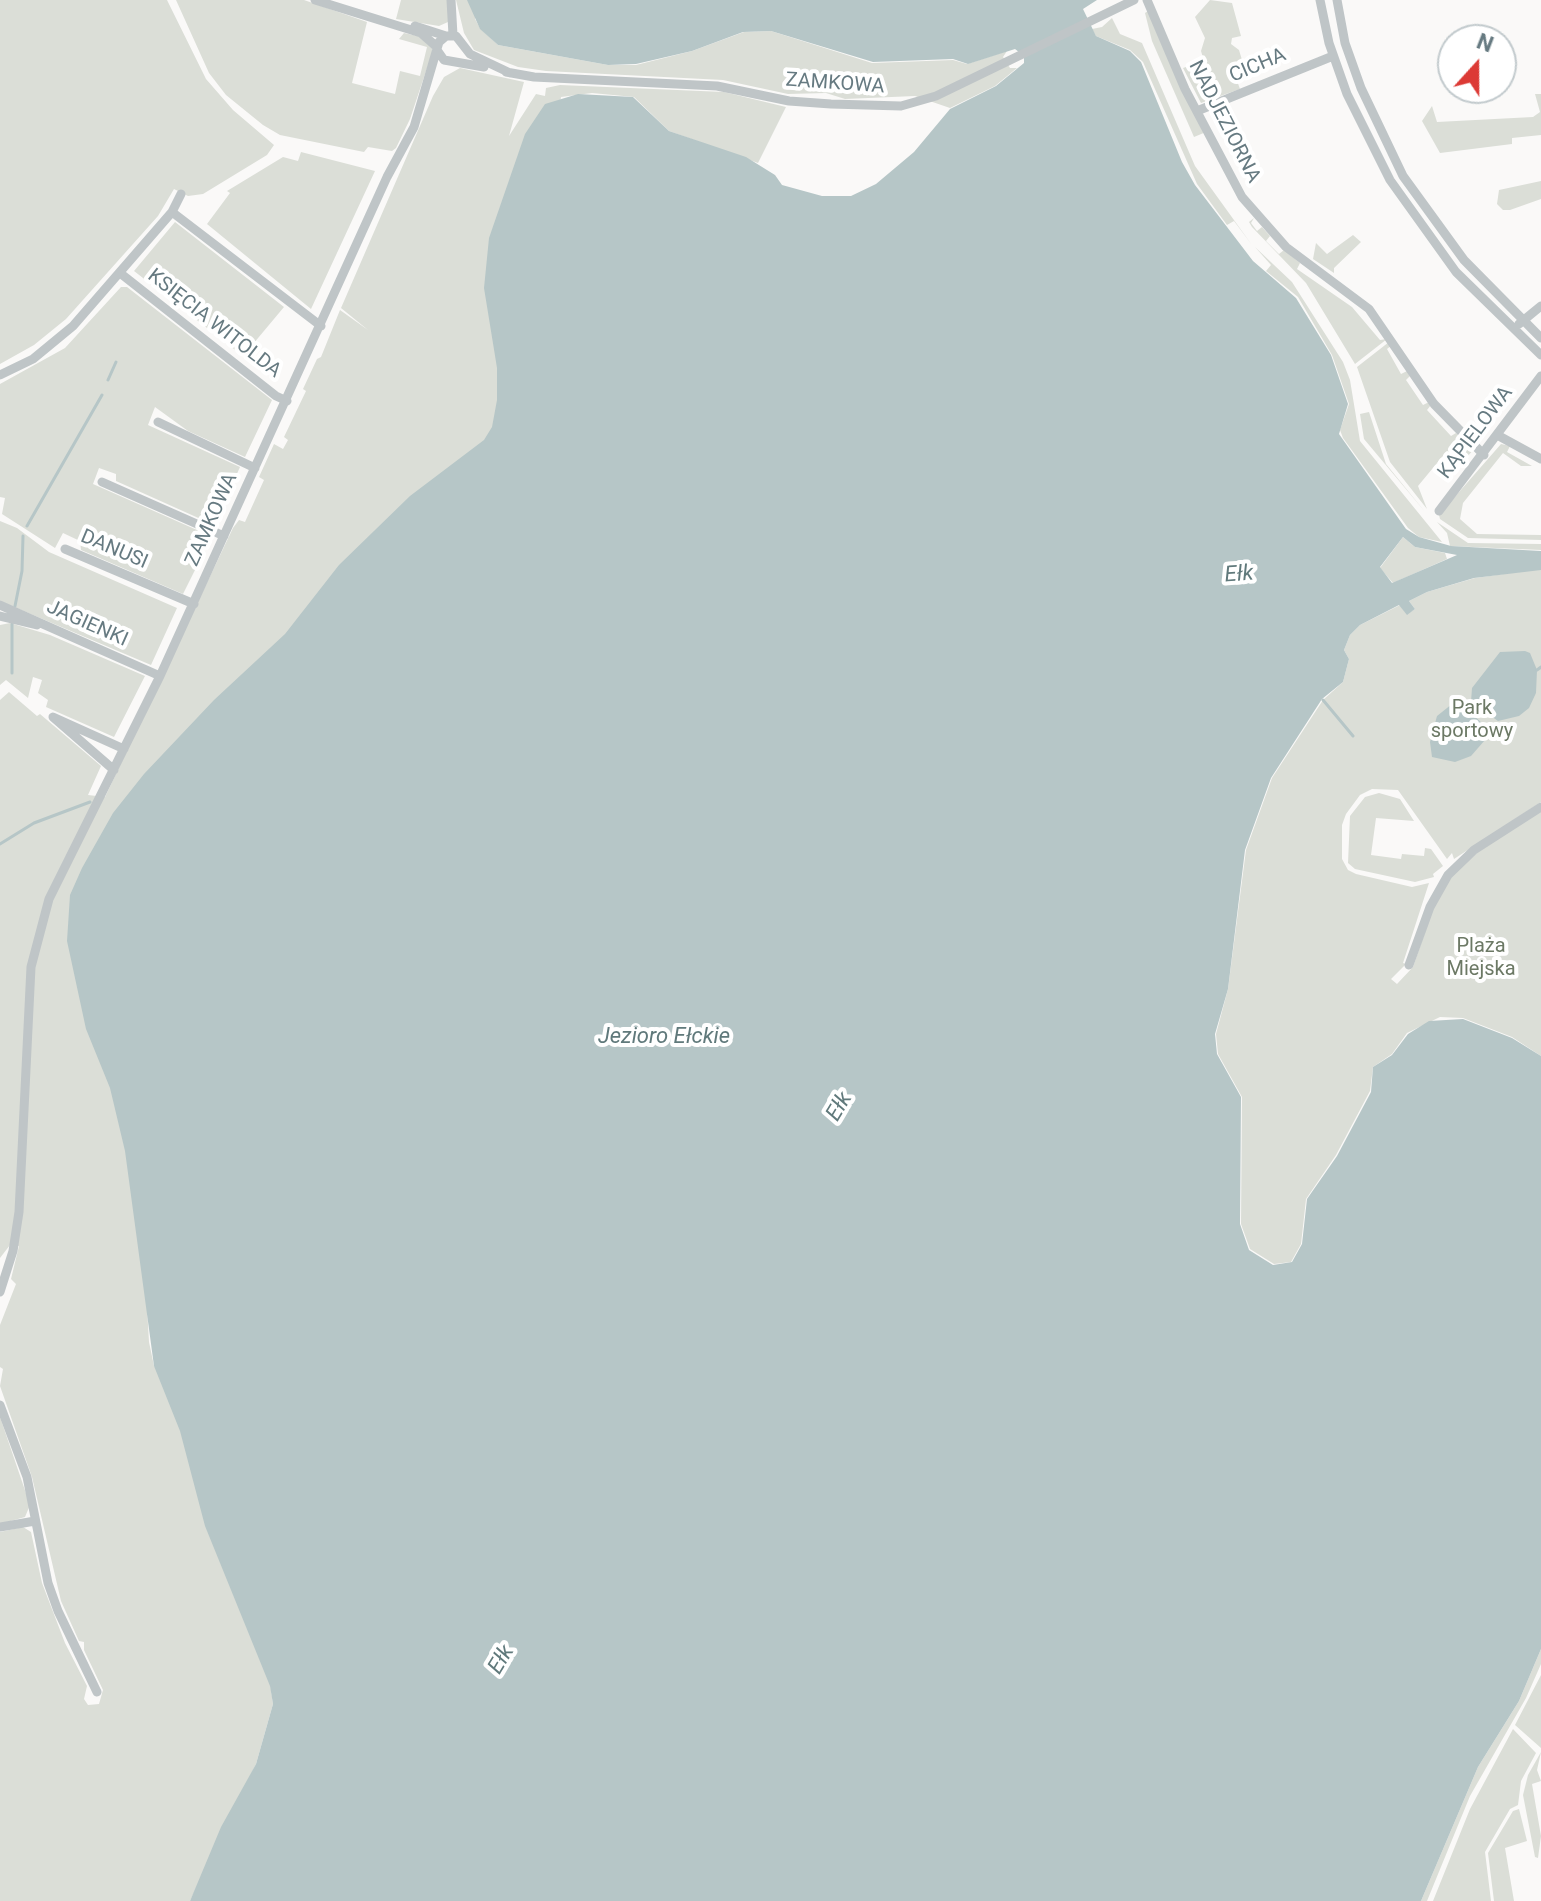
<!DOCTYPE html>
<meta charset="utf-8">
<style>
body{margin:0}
#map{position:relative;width:1541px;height:1901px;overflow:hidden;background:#faf9f8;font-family:Roboto,sans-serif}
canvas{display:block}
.north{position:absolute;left:1437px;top:24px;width:80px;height:80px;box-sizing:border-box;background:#fff;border:2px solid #c2cacd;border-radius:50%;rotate:21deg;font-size:22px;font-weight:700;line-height:32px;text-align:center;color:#667a81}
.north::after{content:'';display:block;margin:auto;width:28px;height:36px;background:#dc3a35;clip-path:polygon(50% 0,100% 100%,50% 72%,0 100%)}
</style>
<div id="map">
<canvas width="1541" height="1901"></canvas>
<div class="north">N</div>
</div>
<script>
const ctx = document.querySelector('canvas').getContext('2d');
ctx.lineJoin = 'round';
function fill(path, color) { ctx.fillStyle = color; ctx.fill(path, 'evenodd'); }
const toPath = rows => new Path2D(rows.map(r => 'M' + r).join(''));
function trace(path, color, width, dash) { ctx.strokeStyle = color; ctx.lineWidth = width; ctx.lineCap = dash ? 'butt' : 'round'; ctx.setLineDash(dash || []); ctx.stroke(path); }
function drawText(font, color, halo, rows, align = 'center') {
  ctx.font = font + ' Roboto,sans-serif'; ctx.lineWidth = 8; ctx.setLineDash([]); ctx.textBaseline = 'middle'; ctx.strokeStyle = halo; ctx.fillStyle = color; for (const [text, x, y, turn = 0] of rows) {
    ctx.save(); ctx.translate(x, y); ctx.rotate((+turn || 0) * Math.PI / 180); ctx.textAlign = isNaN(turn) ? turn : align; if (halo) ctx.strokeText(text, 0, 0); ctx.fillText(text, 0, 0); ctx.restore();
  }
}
fill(toPath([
 [0,0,167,0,206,79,233,110,274,145,267,155,203,194,188,196,174,189,158,216,66,319,34,345,0,364],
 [176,0,304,0,367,22,352,83,395,94,400,71,420,76,427,47,399,39,404,33,418,36,432,48,432,53,410,119,396,148,392,151,368,147,364,152,280,135,263,125,226,95,209,73],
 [401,0,448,0,448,22,439,26,396,19],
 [456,0,475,0,475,19,480,28,498,45,608,65,636,65,692,51,744,32,771,31,872,63,953,60,967,64,1007,51,1003,57,1010,68,1017,68,995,86,950,108,915,96,845,99,826,93,788,94,723,80,546,71,518,67,474,50,464,33],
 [1210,0,1232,3,1241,36,1232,38,1231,44,1239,50,1245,70,1232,79,1236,78,1240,89,1201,103,1183,68,1204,61,1201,51,1205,38,1195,17],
 [1148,11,1206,132,1194,137,1152,41,1145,13],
 [1112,18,1120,34,1142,43,1195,166,1252,245,1234,221,1227,225,1197,184,1143,62,1130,50,1096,36,1092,29,1102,27],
 [460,68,524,82,509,136,536,94,545,96,546,88,560,85,724,92,786,107,758,163,669,131,634,97,592,93,561,97,517,422,128,984,149,1342,154,1366,163,1371,268,1668,273,1704,256,1764,190,1901,0,1901,0,1532,23,1527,31,1532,42,1583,65,1643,87,1686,84,1699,88,1705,99,1704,103,1690,84,1650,84,1642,79,1641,61,1601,32,1477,0,1386,3,1369,0,1367,0,1325,16,1284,11,1279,19,1246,10,1245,0,1258,0,700,9,692,37,716,40,714,101,766,88,795,105,797,233,528,239,520,245,522,264,480,259,477,274,444,283,449,288,440,284,437,306,391,303,389,317,359,321,357,340,310,368,330,341,308,433,96,444,77],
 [1535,94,1541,94,1541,135,1512,138,1512,144,1440,153,1422,121,1432,106,1437,122,1533,117,1540,112],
 [301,152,375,171,311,309,207,224,230,193,227,191,283,157,298,161],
 [1541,181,1541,199,1510,210,1503,210,1497,204,1499,190],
 [1254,218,1251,223,1257,231,1262,227,1270,236,1266,241,1279,254,1284,250,1300,263,1297,269,1352,307,1380,340,1387,339,1355,364,1306,283,1252,227,1249,222],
 [175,222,284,307,243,356,134,271],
 [1353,235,1361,242,1334,268,1334,273,1313,259,1316,243,1327,254],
 [1255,247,1292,282,1343,362,1350,380,1360,441,1442,542,1419,537,1408,528,1343,438,1340,430,1349,404,1332,355,1298,297,1266,271,1271,265],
 [121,287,127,287,272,400,245,457,188,431,155,407,148,425,240,467,214,525,116,481,116,474,99,468,93,484,206,534,193,564,197,566,183,594,81,550,80,541,63,533,55,548,2,514,5,498,0,497,0,384,65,348],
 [1389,342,1392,345,1387,349,1401,374,1407,371,1410,376,1406,380,1423,405,1429,402,1431,405,1427,410,1451,436,1456,433,1474,449,1460,465,1447,451,1418,486,1427,509,1390,462,1357,367],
 [1369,412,1386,464,1426,513,1364,439,1360,414],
 [1501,444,1510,446,1507,452,1532,466,1521,466,1503,453,1463,503,1460,519,1477,534,1541,535,1541,540,1468,538,1440,519,1439,515],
 [0,521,17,528,49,552,177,608,151,665,0,601],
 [1437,522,1468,543,1541,544,1541,550,1450,546,1447,533],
 [1403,537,1415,547,1445,553,1447,559,1393,583,1380,568],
 [1532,570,1541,570,1541,802,1454,859,1452,853,1447,859,1398,790,1372,789,1360,795,1346,814,1342,825,1342,859,1348,870,1356,874,1412,887,1429,883,1403,963,1406,964,1391,979,1397,984,1413,967,1433,909,1451,877,1478,852,1541,811,1541,1056,1512,1037,1463,1018,1440,1017,1407,1033,1392,1054,1373,1067,1370,1091,1336,1155,1306,1199,1301,1244,1291,1262,1274,1264,1250,1249,1241,1224,1242,1097,1218,1054,1216,1034,1228,989,1246,850,1272,778,1323,700,1343,682,1349,659,1344,650,1350,635,1360,625,1400,605,1407,614,1415,609,1409,601,1427,592,1475,578],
 [10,623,50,635,145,676,114,737,46,707,48,700,38,693,42,680,33,677,28,698,6,680,0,685,0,625],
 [1379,793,1400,799,1414,821,1376,818,1371,855,1401,859,1402,854,1424,856,1425,848,1431,849,1443,866,1433,874,1434,877,1415,882,1355,869,1348,863,1350,816,1365,797],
 [0,1417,30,1505,25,1517,0,1524],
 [1541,1649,1541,1664,1526,1698,1470,1796,1427,1901,1421,1901,1478,1767,1519,1701],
 [1541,1675,1541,1748,1515,1725],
 [1513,1729,1536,1753,1521,1781,1518,1805,1510,1809,1485,1852,1491,1901,1433,1901,1470,1809],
 [1541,1752,1537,1770,1541,1781,1532,1784,1541,1836,1538,1858,1535,1857,1523,1795,1528,1775],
 [1519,1809,1527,1841,1505,1848,1514,1901,1494,1901,1488,1853,1513,1811]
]), '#dbded7');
fill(toPath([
 [467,0,1097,0,1083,9,1096,36,1130,51,1141,62,1182,162,1195,185,1253,261,1296,298,1331,355,1348,404,1339,434,1406,529,1419,537,1451,546,1541,551,1541,570,1474,578,1427,592,1409,601,1415,609,1407,615,1399,605,1360,625,1350,635,1344,650,1349,659,1343,682,1322,699,1271,778,1245,850,1228,989,1215,1034,1217,1054,1241,1097,1240,1224,1249,1250,1273,1265,1292,1262,1302,1244,1307,1199,1337,1156,1371,1092,1373,1067,1392,1055,1408,1034,1429,1021,1463,1019,1512,1038,1541,1056,1541,1649,1519,1701,1478,1767,1421,1901,190,1901,221,1827,256,1764,273,1704,270,1686,205,1526,180,1431,154,1366,125,1151,110,1088,86,1029,67,941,70,895,82,868,113,813,144,774,214,700,285,634,339,565,410,496,484,440,492,427,497,400,497,368,484,288,489,238,525,134,545,104,578,94,633,97,669,131,746,157,775,175,782,185,822,196,851,196,876,184,914,152,950,109,996,86,1024,63,1024,56,1015,49,968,64,953,59,873,62,771,31,743,32,692,51,636,64,608,65,498,45,480,29],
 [1403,537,1415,547,1457,555,1392,583,1380,567],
 [1525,651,1530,653,1537,670,1536,693,1529,708,1519,716,1498,721,1471,702,1472,688,1500,652],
 [1452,704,1465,707,1488,729,1485,740,1471,756,1455,762,1432,757,1430,742,1437,716]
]), '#b6c6c7');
trace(toPath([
 [108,380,116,362],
 [27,526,102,395],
 [15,606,22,571,23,536],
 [12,624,12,673],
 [1537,670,1541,667],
 [1323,700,1353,736],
 [0,844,34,823,90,802]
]), '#b6c6c7', 3);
trace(toPath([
 [315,0,421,33,437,47],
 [451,0,453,35],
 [1147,0,1185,89,1242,197,1286,247,1369,309,1434,404,1484,455],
 [1320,0,1329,43,1347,94,1390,180,1456,272,1541,355],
 [1337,0,1345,43,1361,88,1403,176,1464,260,1541,338],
 [415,26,446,36],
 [437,50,444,60,484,67],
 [506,72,534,77,717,86,789,101,831,104,901,106,936,96,1134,0],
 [1197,111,1333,56],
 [172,212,321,326],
 [120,273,276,396,287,401],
 [1519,324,1541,306],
 [0,375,33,359,73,326,172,212,181,194],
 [158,422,255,468],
 [1499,436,1541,459],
 [102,482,224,536],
 [1439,511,1541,376],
 [65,549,194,604],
 [0,605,160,676],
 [0,616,37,625],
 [114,770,53,717,124,749],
 [1409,965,1430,907,1448,875,1474,850,1541,807],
 [0,1292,13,1251,19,1212,31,967,49,899,160,676,387,177,414,127,439,42,446,36,456,36,470,54,510,73],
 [0,1405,27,1477,48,1583,58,1611,97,1692],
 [0,1527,35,1521]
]), '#bfc5c7', 9);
drawText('20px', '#667a81', '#fff', [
 ["CICHA",1258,66,-23],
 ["ZAMKOWA",835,84,4],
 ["NADJEZIORNA",1224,122,63],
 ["KSIĘCIA WITOLDA",214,324,38],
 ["KĄPIELOWA",1476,433,-53],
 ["ZAMKOWA",212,520,-66],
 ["DANUSI",114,550,23],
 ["JAGIENKI",87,624,24]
]);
drawText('20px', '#6c7965', '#fff', [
 ["Park",1472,709],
 ["sportowy",1472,732],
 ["Plaża",1481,947],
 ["Miejska",1481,970]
]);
drawText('italic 22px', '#60797b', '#fff', [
 ["Ełk",1239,575,-4],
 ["Jezioro Ełckie",664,1037],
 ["Ełk",840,1107,-59],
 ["Ełk",502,1660,-59]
]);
</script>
